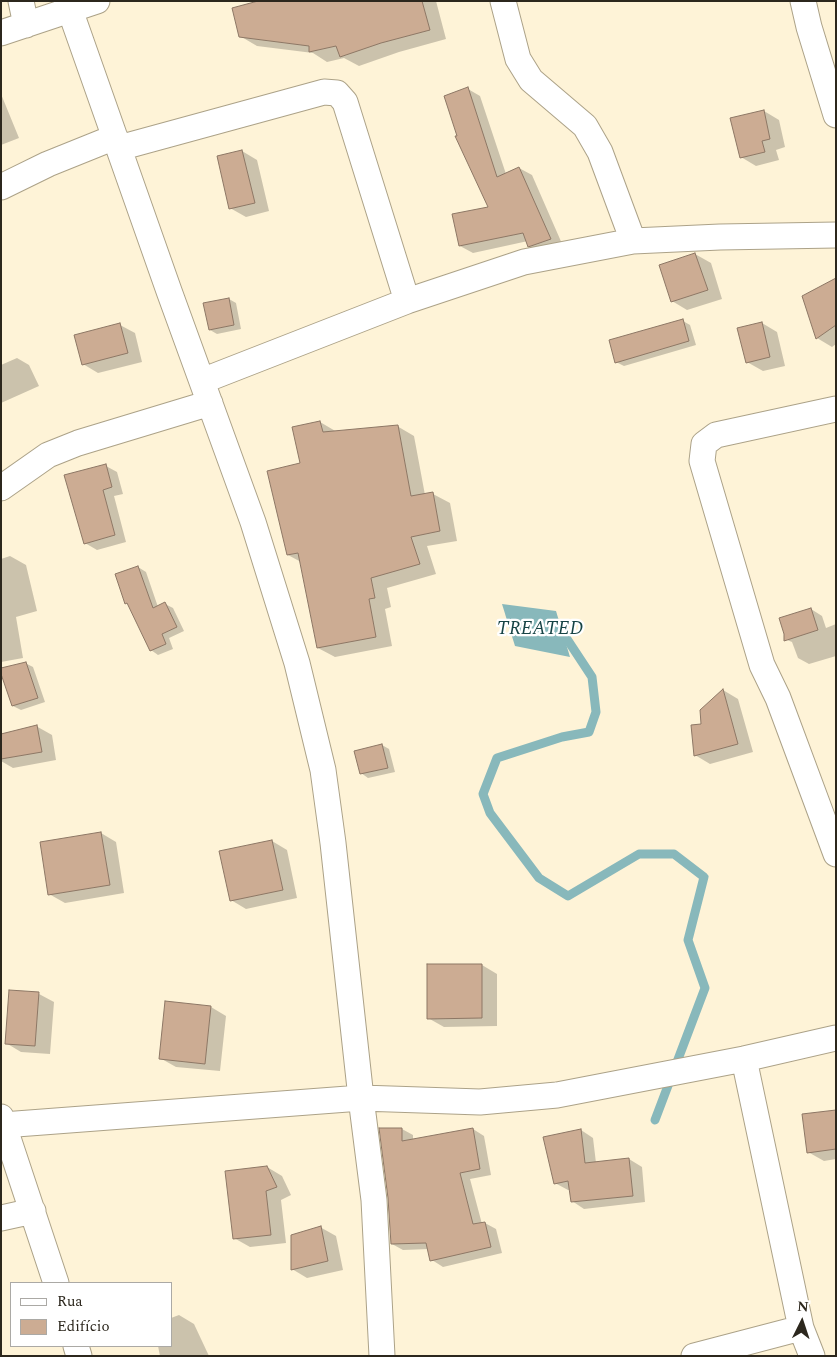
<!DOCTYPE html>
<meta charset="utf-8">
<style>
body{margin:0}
#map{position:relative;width:837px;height:1357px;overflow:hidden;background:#fef3d7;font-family:Spectral,serif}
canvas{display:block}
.frame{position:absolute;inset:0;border:2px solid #2c271d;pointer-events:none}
.legend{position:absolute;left:10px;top:1282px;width:162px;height:65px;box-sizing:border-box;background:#fff;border:1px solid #aba9a5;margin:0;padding:6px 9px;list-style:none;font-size:15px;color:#2c271d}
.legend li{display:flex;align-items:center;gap:10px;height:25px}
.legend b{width:25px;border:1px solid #aba9a5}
.north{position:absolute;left:777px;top:1297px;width:50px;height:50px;-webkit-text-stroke:4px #fff;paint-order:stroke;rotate:4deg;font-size:14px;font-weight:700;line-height:20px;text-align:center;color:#2c271d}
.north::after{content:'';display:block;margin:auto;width:18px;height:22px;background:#2c271d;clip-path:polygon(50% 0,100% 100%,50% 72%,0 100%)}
</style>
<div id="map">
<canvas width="837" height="1357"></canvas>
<div class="frame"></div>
<ul class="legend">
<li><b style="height:6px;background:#fff"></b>Rua</li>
<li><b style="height:14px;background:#ccac93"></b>Edifício</li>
</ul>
<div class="north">N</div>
</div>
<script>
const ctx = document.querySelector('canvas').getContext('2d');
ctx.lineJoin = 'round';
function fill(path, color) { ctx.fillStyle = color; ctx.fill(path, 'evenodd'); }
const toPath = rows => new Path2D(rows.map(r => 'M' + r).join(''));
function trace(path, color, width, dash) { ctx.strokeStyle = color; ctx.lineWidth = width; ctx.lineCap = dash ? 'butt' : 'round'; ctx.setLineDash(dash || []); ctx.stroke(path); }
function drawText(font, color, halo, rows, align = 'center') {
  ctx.font = font + ' Spectral,serif'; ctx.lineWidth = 4.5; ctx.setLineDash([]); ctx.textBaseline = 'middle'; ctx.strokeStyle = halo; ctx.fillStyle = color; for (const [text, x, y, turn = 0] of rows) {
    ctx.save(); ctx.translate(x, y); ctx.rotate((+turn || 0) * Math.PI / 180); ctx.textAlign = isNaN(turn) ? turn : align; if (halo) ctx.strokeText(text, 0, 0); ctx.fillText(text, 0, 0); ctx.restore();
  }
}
fill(toPath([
 [502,604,556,611,570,657,515,646]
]), '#88b8bb');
fill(toPath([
 [264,1,436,1,446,39,399,52,359,66,344,58,327,62,313,53,257,46,240,36],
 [468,89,480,96,506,174,519,168,532,175,563,246,542,253,529,246,528,241,473,253,460,246,490,208,459,136],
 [1,94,19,138,1,145],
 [764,111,779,120,785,147,776,150,779,160,756,166,741,157],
 [242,151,257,160,269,211,246,217,230,208],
 [695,254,711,263,722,299,687,310,672,301,660,265],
 [836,284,836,344,832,347,817,338],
 [229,299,236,303,241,329,217,334,210,330],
 [683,321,690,325,696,345,624,366,616,362],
 [762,323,777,332,785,366,763,371,747,362],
 [120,325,135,333,142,362,98,373,83,364],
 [17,358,29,365,39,386,1,403,1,365],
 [320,422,337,432,397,426,414,436,425,495,433,494,450,503,457,541,427,546,436,574,387,588,391,607,385,609,392,646,335,657,318,648,301,562,288,555,301,464],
 [106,466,117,472,123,494,114,496,126,542,97,550,85,543],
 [10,556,26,565,37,611,16,617,23,658,1,662,1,559],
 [138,567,146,572,158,607,165,604,173,608,184,631,169,638,173,649,158,655,151,650,130,605,126,603],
 [811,609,822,616,826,628,836,624,836,656,809,664,798,658,792,642,787,640],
 [25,663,33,667,45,702,21,710,13,706,1,670],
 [723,690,738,699,753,752,710,764,695,755,703,725],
 [36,726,52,735,56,760,13,768,1,761,1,736],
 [382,745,389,749,395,772,368,778,361,773],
 [101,833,116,842,124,893,65,903,49,894],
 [272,841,287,850,297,898,246,909,231,900],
 [482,965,497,974,497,1026,444,1027,428,1018],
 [39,994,54,1002,50,1054,21,1052,6,1043],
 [166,1003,211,1007,226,1016,220,1071,176,1067,160,1058],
 [836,1111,836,1159,824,1161,808,1152],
 [402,1129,413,1135,413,1140,473,1129,484,1136,491,1175,470,1179,482,1224,485,1223,496,1229,502,1253,443,1267,432,1260,429,1249,403,1250,392,1244],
 [581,1130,593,1138,596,1163,629,1159,642,1167,645,1202,584,1209,572,1201,570,1190,568,1190,555,1183],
 [267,1167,282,1176,291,1195,281,1200,286,1243,250,1247,234,1238],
 [320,1227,336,1236,343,1270,307,1278,292,1269],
 [179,1315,194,1324,209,1356,160,1356,158,1346,171,1346,171,1318]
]), '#0003');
trace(toPath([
 [563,633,592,677,596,712,589,732,562,737,497,758,483,794,490,813,539,878,568,896,639,854,674,854,704,877,688,940,705,988,655,1120]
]), '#88b8bb', 9);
const building = toPath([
 [258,1,422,1,430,30,381,43,340,57,336,46,309,52,309,46,239,37,232,8,258,1],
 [468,87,497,177,519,167,551,239,528,247,523,233,459,246,452,214,488,207,455,136,457,136,444,96,468,87],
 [764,110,770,139,762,141,765,152,740,158,730,118,764,110],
 [242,150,255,203,229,209,217,156,242,150],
 [695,253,708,290,671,302,659,265,695,253],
 [836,278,836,325,816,339,802,296,836,278],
 [229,298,234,325,209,330,203,303,229,298],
 [683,319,689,341,615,363,609,340,683,319],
 [762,322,770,357,746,363,737,328,762,322],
 [120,323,128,353,82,365,74,335,120,323],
 [320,421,323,432,398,425,411,496,433,492,440,531,411,537,420,564,371,578,375,598,369,599,376,637,317,648,298,553,287,555,267,471,300,463,292,427,320,421],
 [106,464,112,487,103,490,115,535,84,544,64,475,106,464],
 [138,566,153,608,165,602,177,627,162,634,166,644,150,651,127,603,125,604,115,574,138,566],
 [811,608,818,630,784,641,784,634,779,618,811,608],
 [26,662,38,698,12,706,1,674,1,668,26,662],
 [723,689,738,744,694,756,691,725,701,724,700,710,723,689],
 [37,725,42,752,1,759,1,734,37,725],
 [382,744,388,768,360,774,354,751,382,744],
 [101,832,110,885,48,895,40,842,101,832],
 [272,840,283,890,230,901,219,851,272,840],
 [427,964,482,964,482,1018,427,1019,427,964],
 [9,990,39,992,35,1046,5,1044,9,990],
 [165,1001,211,1006,205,1064,159,1059,165,1001],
 [836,1110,836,1149,807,1153,802,1114,836,1110],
 [379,1128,402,1128,402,1141,473,1128,480,1169,460,1173,473,1224,485,1222,491,1247,430,1261,426,1243,391,1244,388,1198,379,1128],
 [581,1129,585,1163,629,1158,633,1196,571,1202,568,1181,554,1184,543,1137,581,1129],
 [267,1166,277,1187,266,1191,271,1235,233,1239,225,1171,267,1166],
 [321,1226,328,1261,291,1270,291,1235,321,1226]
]);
fill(building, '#ccac93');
trace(building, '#8d7765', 1);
const minor = toPath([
 [21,1,26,25],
 [503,1,518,59,531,80,585,126,600,152,633,241],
 [803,1,809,27,836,115],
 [70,10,169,291,253,522,297,663,323,770,333,843,361,1098,374,1200,382,1356],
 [1,33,97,1],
 [119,148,324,92,337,93,345,102,407,301],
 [1,187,48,164,115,137],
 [202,381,407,301,524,262,633,241,720,237,836,235],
 [836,409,716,435,704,444,702,461,762,665,778,698,836,854],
 [1,488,48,455,78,443,210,403],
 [744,1059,801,1328,812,1356],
 [1,1117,56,1283],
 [3,1125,361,1098,480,1102,557,1095,744,1059,836,1038],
 [1,1218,33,1211],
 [76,1346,79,1356],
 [694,1356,801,1328]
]);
trace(minor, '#aca288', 27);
trace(minor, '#fff', 25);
drawText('italic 19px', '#174446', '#fff', [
 ["TREATED",540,630]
]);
</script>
